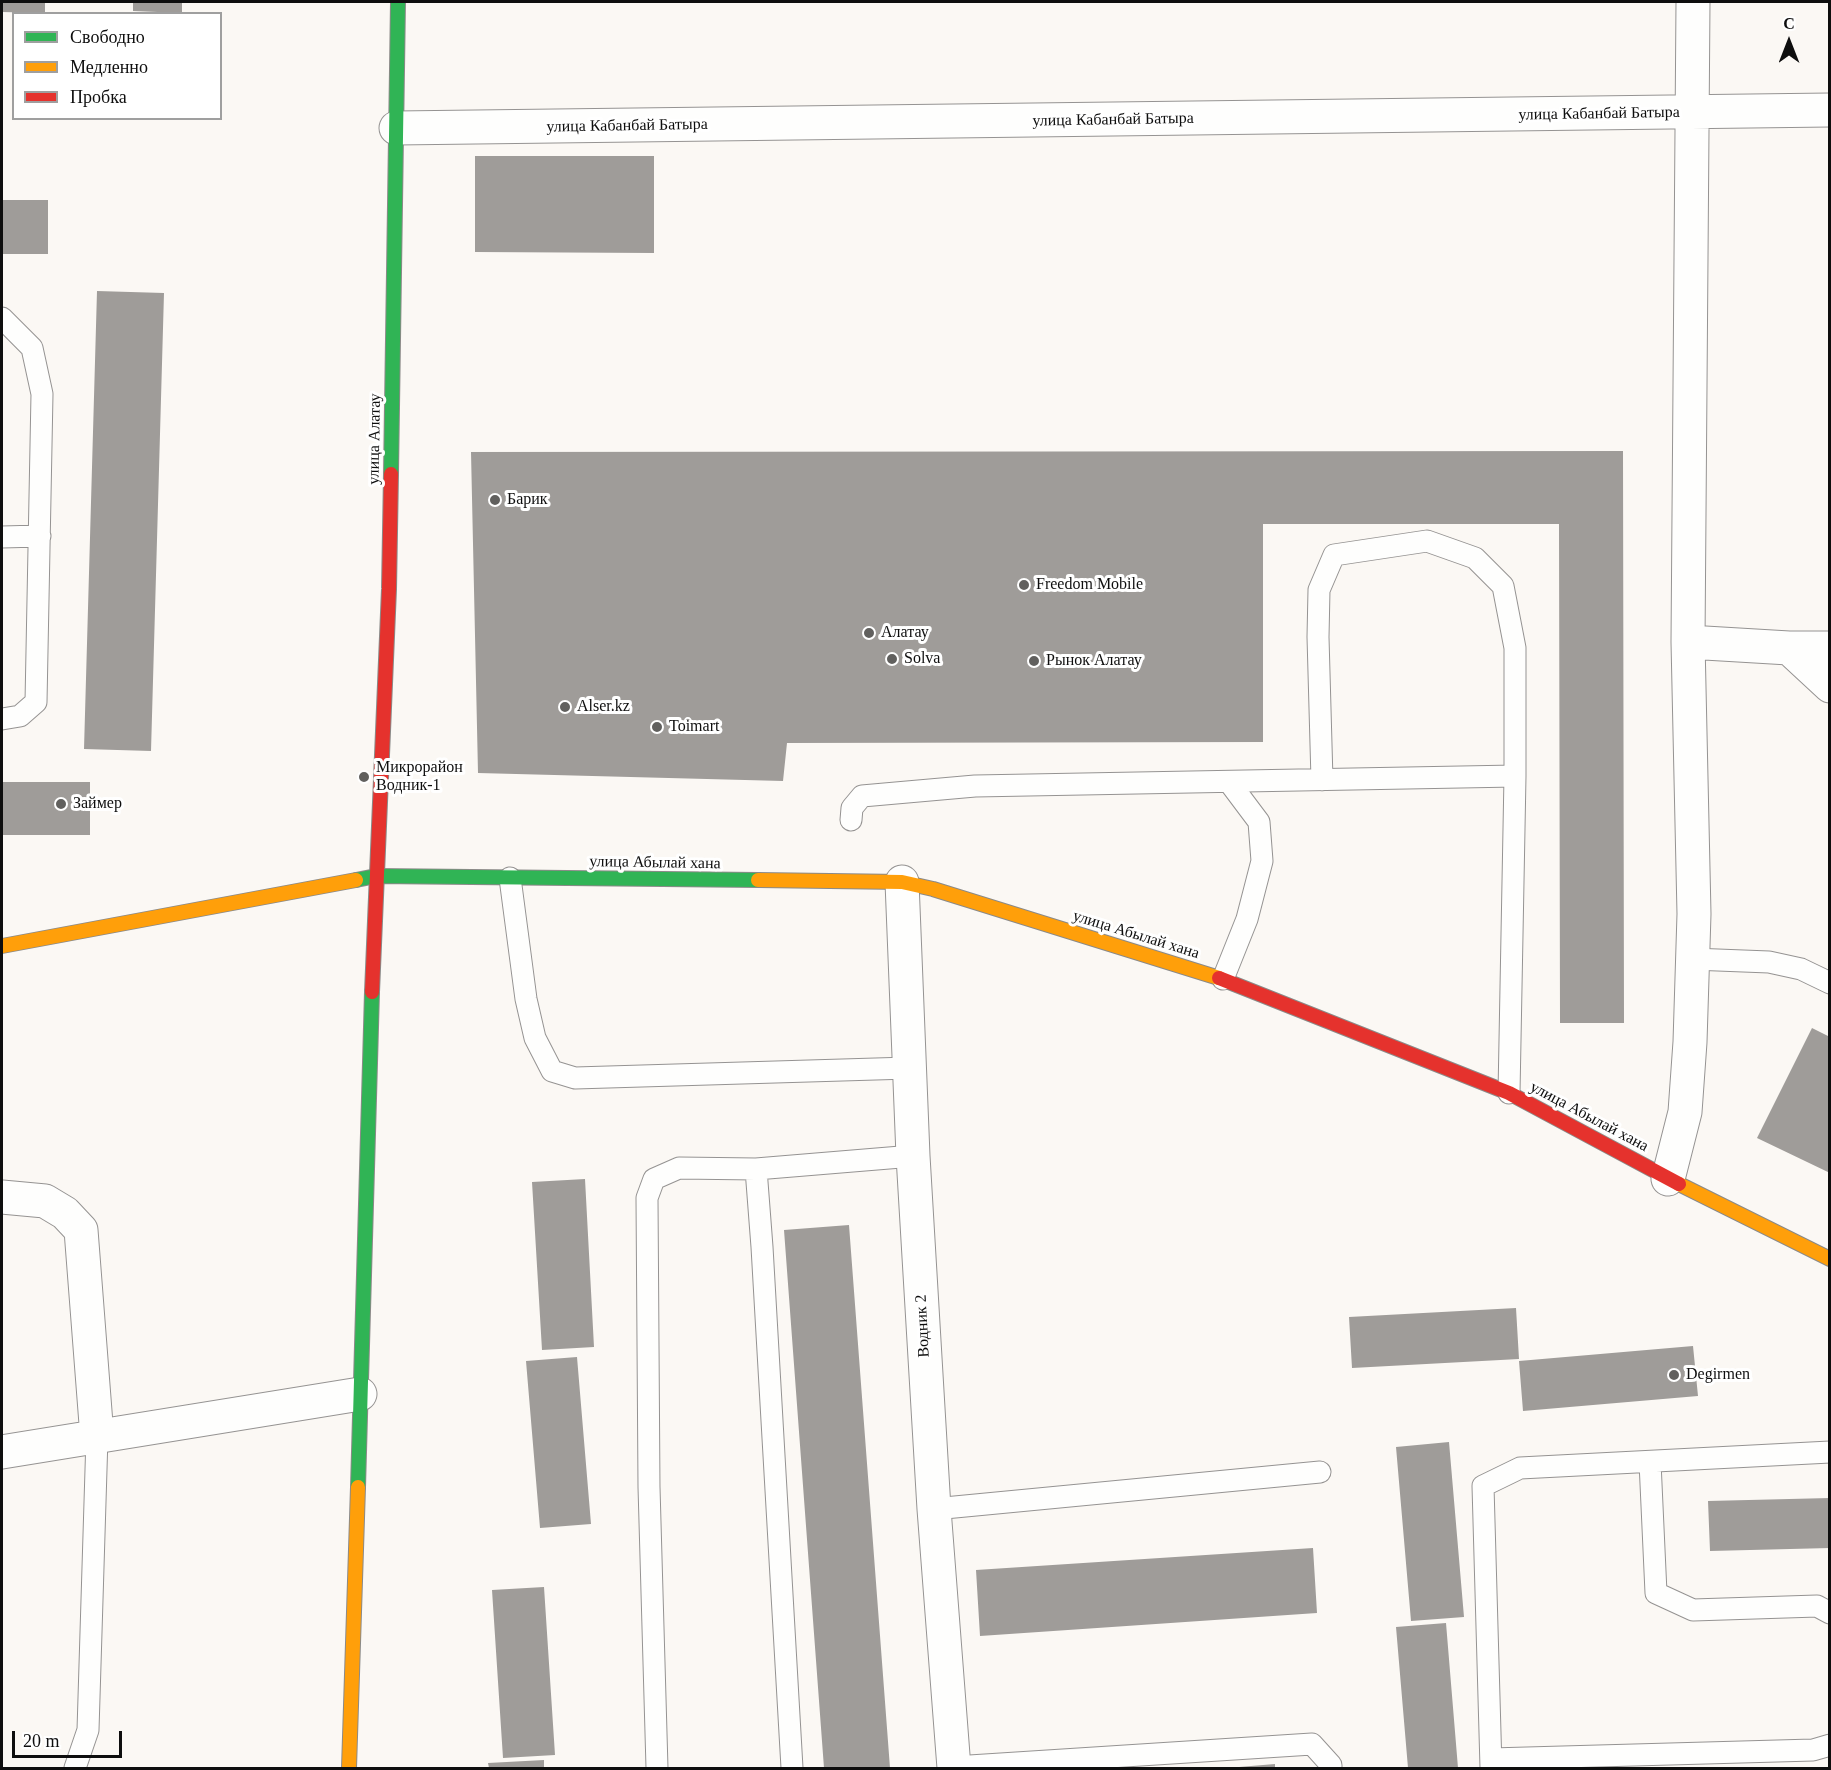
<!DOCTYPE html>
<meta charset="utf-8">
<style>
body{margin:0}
#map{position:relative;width:1831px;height:1770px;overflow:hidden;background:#fbf8f4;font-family:"Times New Roman",serif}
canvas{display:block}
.frame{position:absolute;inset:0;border:3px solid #0e0e0e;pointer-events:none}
.legend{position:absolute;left:12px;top:12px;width:210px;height:108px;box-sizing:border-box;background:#fff;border:2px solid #9f9f9f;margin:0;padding:8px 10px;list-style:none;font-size:18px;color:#0e0e0e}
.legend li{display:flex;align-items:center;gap:12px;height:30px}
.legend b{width:30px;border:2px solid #9f9f9f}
.north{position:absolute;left:1759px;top:12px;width:60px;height:60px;-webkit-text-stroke:4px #fff;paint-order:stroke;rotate:0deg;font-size:16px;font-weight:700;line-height:24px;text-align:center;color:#0e0e0e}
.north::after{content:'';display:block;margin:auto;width:21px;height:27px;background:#0e0e0e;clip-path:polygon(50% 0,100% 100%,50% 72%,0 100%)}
.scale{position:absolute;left:12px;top:1731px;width:110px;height:27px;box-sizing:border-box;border:3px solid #0e0e0e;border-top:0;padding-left:8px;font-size:18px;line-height:21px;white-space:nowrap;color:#0e0e0e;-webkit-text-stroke:4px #fff;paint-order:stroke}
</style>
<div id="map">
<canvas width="1831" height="1770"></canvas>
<div class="frame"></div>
<ul class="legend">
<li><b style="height:8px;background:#30b455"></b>Свободно</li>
<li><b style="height:8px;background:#ff9f0a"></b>Медленно</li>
<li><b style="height:8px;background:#e5322d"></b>Пробка</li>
</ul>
<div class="north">С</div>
<div class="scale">20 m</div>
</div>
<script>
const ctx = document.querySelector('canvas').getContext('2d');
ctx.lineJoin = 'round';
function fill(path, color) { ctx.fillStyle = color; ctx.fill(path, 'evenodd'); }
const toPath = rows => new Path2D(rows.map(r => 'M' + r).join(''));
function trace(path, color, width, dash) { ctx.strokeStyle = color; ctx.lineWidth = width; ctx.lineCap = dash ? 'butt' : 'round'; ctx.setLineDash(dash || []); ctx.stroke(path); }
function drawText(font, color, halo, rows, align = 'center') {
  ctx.font = font + ' "Times New Roman",serif'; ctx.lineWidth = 6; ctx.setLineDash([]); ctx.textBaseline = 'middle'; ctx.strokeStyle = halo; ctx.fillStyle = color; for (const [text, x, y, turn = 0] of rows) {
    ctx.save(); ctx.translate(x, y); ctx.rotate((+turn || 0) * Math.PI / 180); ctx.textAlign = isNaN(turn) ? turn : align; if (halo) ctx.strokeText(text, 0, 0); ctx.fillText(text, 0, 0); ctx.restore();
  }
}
fill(toPath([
 [2,2,45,2,45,13,2,12],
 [133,2,182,2,182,13,133,11],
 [475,156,654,156,654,253,475,252],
 [2,200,48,200,48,254,2,254],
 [97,291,164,293,151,751,84,749],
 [1623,451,1624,1023,1560,1023,1559,524,1263,524,1263,742,787,743,783,781,478,773,471,452],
 [2,782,90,782,90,835,2,835],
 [1812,1028,1830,1037,1830,1173,1757,1138],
 [585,1179,594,1347,542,1350,532,1182],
 [849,1225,890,1768,824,1768,784,1230],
 [1516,1308,1519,1359,1352,1368,1349,1317],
 [1693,1346,1698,1396,1523,1411,1519,1361],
 [577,1357,591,1524,540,1528,526,1361],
 [1449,1442,1464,1617,1411,1621,1396,1447],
 [1830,1498,1830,1548,1710,1551,1708,1501],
 [1313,1548,1317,1613,980,1636,976,1570],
 [544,1587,555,1755,503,1758,492,1590],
 [1446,1623,1458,1768,1408,1768,1396,1627],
 [544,1760,544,1768,489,1768,488,1763],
 [1275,1764,1275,1768,1239,1768,1239,1767]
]), '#9f9c99');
const lane = toPath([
 [2,318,32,348,42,394,36,702,20,716,2,719],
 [2,537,40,536],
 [1322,780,1318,637,1319,590,1334,555,1427,541,1475,558,1503,586,1515,648,1515,776],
 [851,820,852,808,862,796,975,786,1515,776,1509,1093],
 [510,878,526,999,535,1038,552,1071,575,1078,909,1068],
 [1692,959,1769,962,1801,969,1830,983],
 [1223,979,1247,919,1262,861,1259,822,1229,782],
 [1650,1462,1656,1593,1693,1610,1817,1606,1830,1613],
 [934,1509,1320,1472],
 [1491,1759,1813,1750,1830,1745],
 [954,1767,1312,1744,1331,1765,1331,1768],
 [75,1768,88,1730,97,1437],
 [657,1768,649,1487,647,1198,654,1179,679,1168,756,1169],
 [792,1768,762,1247,756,1169,913,1156],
 [1491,1768,1483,1486,1520,1468,1830,1452]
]);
const street = toPath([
 [396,128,1830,110],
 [1688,642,1789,648,1830,648],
 [1789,648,1830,686],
 [902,882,913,1156,934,1509,954,1768],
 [1668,1179,1685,1112,1690,1042,1694,914,1688,642,1693,2],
 [2,1197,45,1201,65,1213,81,1230,97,1437],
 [2,1452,360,1394]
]);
const fast = toPath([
 [391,474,398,2],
 [356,880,376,876,758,880],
 [358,1487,372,992]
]);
const slow = toPath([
 [758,880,902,882,933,889,1219,978],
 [2,946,356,880],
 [1679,1184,1830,1259],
 [349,1768,358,1487]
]);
const jam = toPath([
 [1219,978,1509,1093,1679,1184],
 [372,992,389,589,391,474]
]);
trace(lane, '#959392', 23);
trace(street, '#959392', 35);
trace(fast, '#8b8a88', 16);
trace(slow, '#8b8a88', 16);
trace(jam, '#8b8a88', 16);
trace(lane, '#fefefd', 21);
trace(street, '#fefefd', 33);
trace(fast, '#30b455', 14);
trace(slow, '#ff9f0a', 14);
trace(jam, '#e5322d', 14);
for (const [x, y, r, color] of [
 [495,500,6,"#61605e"],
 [1024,585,6,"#61605e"],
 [869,633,6,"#61605e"],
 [892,659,6,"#61605e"],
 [1034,661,6,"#61605e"],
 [565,707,6,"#61605e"],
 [657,727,6,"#61605e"],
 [364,777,6,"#61605e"],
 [61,804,6,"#61605e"],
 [1674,1375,6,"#61605e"]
]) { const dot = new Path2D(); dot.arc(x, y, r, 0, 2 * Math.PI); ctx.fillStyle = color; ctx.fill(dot); trace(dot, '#fff', 2); }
drawText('16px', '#0e0e0e', '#fff', [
 ["улица Кабанбай Батыра",1599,114,-1],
 ["улица Кабанбай Батыра",1113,120,-1],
 ["улица Кабанбай Батыра",627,126,-1],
 ["улица Алатау",375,439,-89],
 ["улица Абылай хана",655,863,1],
 ["улица Абылай хана",1136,935,17],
 ["улица Абылай хана",1589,1117,28],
 ["Водник 2",923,1326,-93]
]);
drawText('16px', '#0e0e0e', '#fff', [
 ["Барик",507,500],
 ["Freedom Mobile",1036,585],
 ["Алатау",881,633],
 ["Solva",904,659],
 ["Рынок Алатау",1046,661],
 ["Alser.kz",577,707],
 ["Toimart",669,727],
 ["Микрорайон",376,768],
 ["Водник-1",376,786],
 ["Займер",73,804],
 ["Degirmen",1686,1375]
], 'left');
</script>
